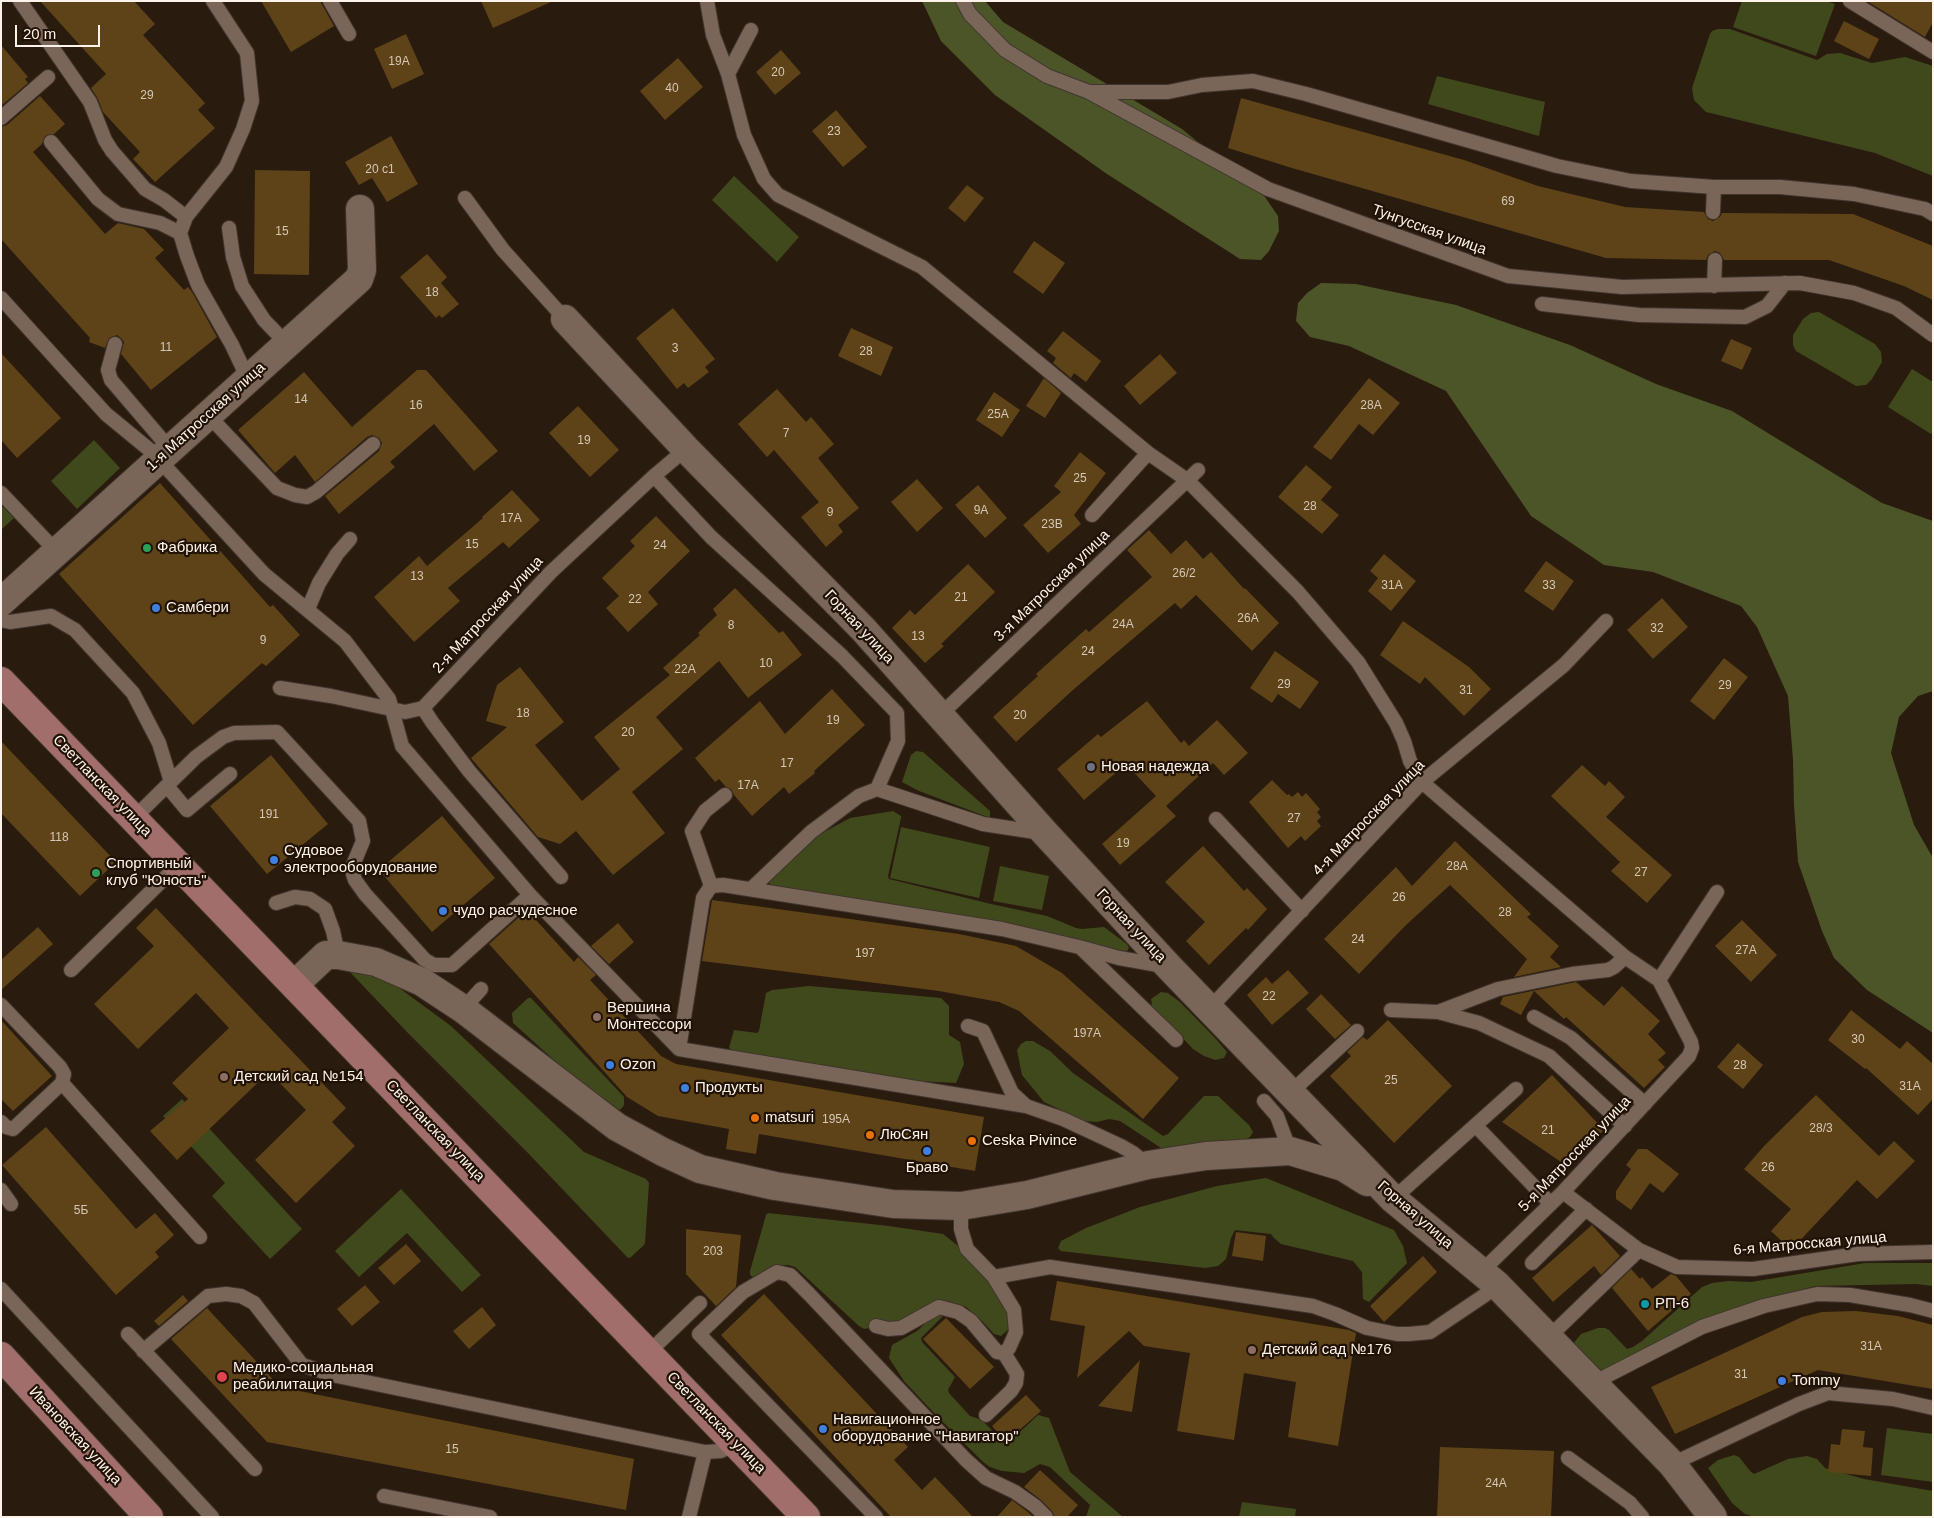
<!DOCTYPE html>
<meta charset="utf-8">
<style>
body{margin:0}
#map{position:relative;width:1934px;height:1518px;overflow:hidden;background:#2a1b0f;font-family:Arial,sans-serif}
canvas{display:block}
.frame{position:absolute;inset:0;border:2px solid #fef3eb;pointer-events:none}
.scale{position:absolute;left:15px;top:25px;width:85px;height:22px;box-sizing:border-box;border:2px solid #fef3eb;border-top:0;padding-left:6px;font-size:15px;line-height:18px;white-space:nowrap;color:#fef3eb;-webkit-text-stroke:4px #211206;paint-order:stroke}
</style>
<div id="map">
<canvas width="1934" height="1518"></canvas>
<div class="frame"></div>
<div class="scale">20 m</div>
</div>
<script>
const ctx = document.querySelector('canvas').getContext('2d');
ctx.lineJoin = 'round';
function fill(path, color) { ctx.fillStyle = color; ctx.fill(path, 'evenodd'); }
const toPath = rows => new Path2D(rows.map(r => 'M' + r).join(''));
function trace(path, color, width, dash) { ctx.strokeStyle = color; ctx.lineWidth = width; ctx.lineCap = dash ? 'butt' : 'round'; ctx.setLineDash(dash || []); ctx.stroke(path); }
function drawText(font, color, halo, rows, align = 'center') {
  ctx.font = font + ' Arial,sans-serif'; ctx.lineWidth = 4.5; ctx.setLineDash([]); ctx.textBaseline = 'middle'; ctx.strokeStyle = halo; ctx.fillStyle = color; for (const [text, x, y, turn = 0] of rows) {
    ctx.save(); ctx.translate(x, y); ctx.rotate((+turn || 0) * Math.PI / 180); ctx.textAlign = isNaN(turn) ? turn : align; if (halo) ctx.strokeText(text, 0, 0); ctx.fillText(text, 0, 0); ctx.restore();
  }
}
fill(toPath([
 [1742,1,1826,1,1835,4,1816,56,1733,27],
 [1718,29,1730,29,1817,60,1827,54,1840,53,1872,63,1905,57,1933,66,1933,176,1875,153,1706,112,1694,100,1692,88,1710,34,1712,31],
 [1437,76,1545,102,1539,136,1428,104],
 [734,176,799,237,777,262,712,200],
 [1819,312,1875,344,1881,352,1882,362,1872,379,1866,385,1856,386,1796,351,1793,345,1793,335,1803,319,1811,313],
 [1912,369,1933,382,1933,431,1931,434,1888,407],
 [94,440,120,468,77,509,51,481],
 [1,505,14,518,1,530],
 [916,751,923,752,990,811,990,818,919,791,902,782,911,755],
 [893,811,901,816,901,818,888,876,889,879,991,904,1047,916,1076,928,1082,929,1104,927,1127,944,1129,948,1127,951,1123,951,1022,927,773,887,769,883,769,880,815,837,850,818],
 [901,827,990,847,979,898,890,878],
 [1000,866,1049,876,1042,910,993,901],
 [350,967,387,979,451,1026,584,1152,646,1179,649,1183,645,1243,643,1246,631,1257,628,1258,528,1153,407,1032,348,970],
 [809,986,941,998,949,1006,949,1035,960,1042,964,1064,956,1083,917,1081,734,1052,729,1048,734,1030,757,1033,759,1031,766,993,772,990],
 [1161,992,1168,993,1180,1002,1216,1039,1227,1052,1224,1058,1215,1060,1204,1056,1193,1049,1152,1006,1151,999],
 [528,998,531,998,624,1097,624,1105,621,1109,614,1111,607,1108,513,1023,512,1013],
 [1026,1041,1033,1041,1050,1051,1073,1073,1163,1136,1168,1134,1204,1096,1218,1096,1249,1125,1253,1132,1250,1137,1240,1142,1174,1153,1161,1148,1120,1121,1109,1119,1097,1122,1084,1121,1044,1102,1022,1075,1017,1050,1021,1044],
 [182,1099,302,1229,270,1259,212,1196,225,1183,163,1116],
 [1266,1178,1394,1230,1403,1246,1407,1263,1369,1302,1363,1299,1362,1272,1353,1261,1281,1244,1274,1238,1271,1234,1235,1230,1231,1238,1226,1259,1218,1266,1205,1268,1061,1251,1058,1248,1061,1241,1086,1228,1140,1207,1217,1186],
 [401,1189,481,1275,462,1292,407,1233,359,1277,335,1251],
 [768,1213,889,1226,943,1234,957,1245,989,1280,1009,1313,1009,1329,1001,1336,994,1334,983,1322,966,1307,951,1302,940,1301,898,1323,864,1329,859,1326,795,1267,788,1265,775,1266,753,1277,750,1275,750,1271,766,1215],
 [1865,1263,1933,1263,1933,1286,1916,1284,1815,1286,1720,1314,1604,1371,1596,1373,1572,1345,1581,1334,1598,1328,1605,1328,1609,1330,1627,1349,1633,1347,1642,1341,1702,1287,1712,1283,1729,1281,1751,1282],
 [942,1313,942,1317,921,1338,922,1342,955,1377,948,1390,949,1393,970,1416,982,1420,1004,1443,1007,1444,1038,1415,1049,1418,1070,1472,1123,1517,1086,1517,1090,1505,1050,1467,1040,1464,1024,1473,1002,1471,990,1467,983,1462,934,1413,904,1381,889,1358,892,1345,917,1331,935,1314],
 [1887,1428,1933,1434,1933,1482,1881,1475],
 [1734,1455,1739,1457,1751,1472,1754,1474,1788,1459,1807,1456,1817,1459,1825,1468,1864,1479,1933,1491,1933,1517,1755,1517,1745,1514,1732,1503,1708,1468,1718,1460],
 [1242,1502,1296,1509,1295,1517,1239,1517]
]), '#40491b');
fill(toPath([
 [922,1,985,1,1003,22,1182,129,1265,197,1278,216,1279,231,1269,251,1261,260,1240,259,1107,174,995,95,941,41],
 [1321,283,1356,284,1456,305,1570,345,1656,384,1732,411,1882,503,1933,521,1933,691,1918,696,1899,717,1891,753,1914,825,1933,858,1933,1033,1867,990,1834,958,1822,931,1798,862,1794,805,1793,760,1788,696,1757,627,1741,606,1653,572,1604,565,1531,516,1446,391,1349,346,1310,337,1296,321,1298,303,1307,293]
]), '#4c5527');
fill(toPath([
 [40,1,134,1,155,24,143,35,205,103,198,110,215,128,155,182,133,159,140,152,103,112,98,99,91,88,106,74],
 [261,1,320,1,334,26,291,52],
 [481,1,553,1,493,28],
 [1867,1,1933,1,1933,22,1925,37],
 [1844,21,1879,39,1869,59,1834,41],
 [406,34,424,74,392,89,374,49],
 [1,45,28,77,25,79,28,83,1,106],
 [781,50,801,73,775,95,756,72],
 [678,58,703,87,665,120,640,91],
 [40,96,65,124,54,134,45,136,42,144,33,152,105,234,118,223,144,229,164,250,155,258,184,290,188,287,192,292,217,337,151,390,121,354,124,342,121,338,117,335,109,338,105,348,89,342,90,338,1,239,1,127,7,125],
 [1241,98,1464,160,1538,186,1625,207,1704,212,1708,219,1713,221,1720,217,1722,213,1853,214,1933,246,1933,300,1904,286,1829,260,1724,260,1720,253,1715,251,1708,255,1706,260,1606,258,1292,168,1228,148],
 [836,110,867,147,843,167,812,131],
 [391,136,418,184,387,202,372,178,359,185,345,162],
 [255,170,310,171,309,275,254,274],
 [967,185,984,198,965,222,948,208],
 [1034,241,1065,263,1043,294,1013,272],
 [427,254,447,277,441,283,459,304,442,318,439,315,436,318,400,277],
 [673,308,715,359,705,367,709,372,688,388,684,383,677,389,636,338],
 [851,328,893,347,881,376,838,356],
 [1063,331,1101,361,1086,382,1074,373,1071,378,1053,363,1056,358,1047,351],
 [1731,339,1752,348,1742,370,1721,361],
 [1,353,61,418,17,458,1,440],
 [1160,354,1177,373,1140,405,1124,386],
 [417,370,426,370,498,451,474,471,434,424,390,462,395,467,339,514,325,496,379,451,382,443,379,438,372,435,367,437,315,482,295,455,275,473,238,430,304,372,352,427],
 [1044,378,1061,393,1045,418,1026,406],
 [1369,378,1400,403,1373,435,1359,424,1331,460,1313,447],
 [777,389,806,422,811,417,834,444,818,458,859,508,838,525,843,532,826,547,801,517,819,502,774,450,767,457,738,424],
 [994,392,1020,410,1002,437,976,420],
 [578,406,619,450,590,477,549,433],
 [1080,452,1106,473,1074,515,1081,524,1048,553,1023,525,1061,492,1054,486],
 [1306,465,1332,487,1321,500,1339,515,1322,534,1278,497],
 [917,479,943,508,917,532,891,502],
 [160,483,270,607,273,605,300,635,266,666,262,663,193,725,59,574],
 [978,485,1007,518,985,538,955,505],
 [512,490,540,520,509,548,503,542,448,588,460,601,414,642,374,597,419,556,427,566,483,518,482,517],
 [656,516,690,551,648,592,658,604,628,632,606,608,619,596,602,578,635,546,630,541],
 [1149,530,1171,554,1186,540,1203,559,1211,552,1244,589,1245,588,1279,623,1252,651,1196,595,1181,609,1175,603,1074,689,1016,742,993,717,1038,676,1036,674,1086,629,1089,632,1152,577,1127,550],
 [1384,554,1416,581,1391,611,1368,591,1378,578,1370,571],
 [1546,561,1574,581,1553,611,1524,591],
 [968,564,995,592,941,644,944,646,925,663,892,628,910,610,915,615],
 [735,588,779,633,783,631,802,655,748,698,719,661,656,717,683,749,632,792,665,833,613,875,576,831,560,844,538,837,471,758,507,727,486,721,497,685,520,667,564,722,535,745,582,801,620,769,594,737,670,675,663,668,700,635,698,633,717,615,713,609],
 [1662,598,1688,627,1653,659,1627,630],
 [1403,621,1469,667,1491,689,1464,716,1425,677,1420,684,1380,655],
 [1275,651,1319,682,1300,709,1278,694,1272,703,1250,688],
 [1724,658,1748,677,1714,720,1690,701],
 [832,689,865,725,814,771,815,773,789,794,784,787,752,816,734,795,731,789,726,787,719,779,715,782,695,758,760,701,785,734],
 [1147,701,1181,743,1184,740,1189,746,1217,720,1248,753,1224,775,1213,763,1166,806,1176,816,1120,865,1102,844,1156,796,1126,764,1084,800,1057,769,1098,734,1101,737],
 [1,741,116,862,80,896,1,813],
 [271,755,328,824,267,874,210,806],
 [1582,765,1605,786,1609,781,1625,797,1606,817,1672,875,1647,903,1611,871,1620,862,1551,796],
 [1272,780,1287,795,1289,794,1292,797,1298,792,1302,797,1306,793,1320,809,1317,812,1321,817,1317,821,1321,826,1305,841,1301,836,1288,848,1249,802],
 [442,816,495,878,432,932,379,870],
 [1455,841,1531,914,1527,917,1559,946,1550,957,1561,967,1514,977,1527,959,1450,885,1406,925,1359,974,1324,939,1396,867,1412,886],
 [1203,846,1244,891,1247,888,1267,909,1248,930,1246,928,1209,965,1186,941,1205,922,1165,882],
 [712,900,959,934,1016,946,1062,973,1179,1078,1143,1119,1019,1011,999,1002,939,991,702,961],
 [156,908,346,1108,332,1122,355,1146,296,1203,255,1160,306,1110,269,1072,177,1160,150,1131,188,1099,172,1083,229,1028,196,993,138,1049,94,1004,154,946,136,928],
 [527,910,574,962,578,957,596,975,590,980,661,1056,676,1064,984,1117,975,1171,759,1134,756,1154,726,1149,729,1129,658,1116,627,1097,489,944],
 [1742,920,1777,955,1751,982,1715,946],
 [618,923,634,942,609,964,591,946],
 [38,927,53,944,1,990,1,960],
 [1288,970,1309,993,1272,1025,1247,995,1266,977,1272,984],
 [1576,982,1604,1006,1622,986,1660,1021,1648,1034,1666,1053,1658,1060,1665,1067,1644,1088,1566,1017,1564,1019,1534,991,1521,1015,1500,1004,1503,997],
 [1321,994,1351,1025,1335,1039,1306,1009],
 [1851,1010,1900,1049,1907,1041,1933,1064,1933,1099,1918,1115,1866,1068,1865,1069,1828,1040],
 [1,1020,52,1076,13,1111,1,1099],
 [1388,1020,1452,1086,1394,1143,1330,1076,1351,1056,1347,1052,1363,1037,1367,1040],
 [1738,1043,1763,1065,1743,1089,1717,1067],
 [1552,1075,1604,1130,1567,1166,1502,1122],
 [1816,1095,1879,1156,1894,1141,1915,1161,1877,1199,1857,1180,1791,1250,1771,1231,1791,1209,1744,1169,1765,1145],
 [46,1127,136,1229,155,1213,174,1235,155,1252,159,1257,116,1295,2,1165],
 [1638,1149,1647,1149,1679,1174,1663,1193,1650,1183,1631,1210,1616,1199,1616,1191,1631,1169,1626,1165],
 [1592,1225,1620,1256,1601,1275,1594,1266,1553,1302,1532,1278],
 [686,1229,741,1235,736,1287,716,1306,686,1274],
 [1236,1232,1266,1236,1263,1261,1232,1256],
 [406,1244,421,1261,394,1285,378,1268],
 [1423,1256,1437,1272,1384,1322,1370,1306],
 [1631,1269,1640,1279,1642,1277,1652,1289,1671,1274,1676,1276,1691,1294,1648,1331,1612,1288],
 [1057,1281,1349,1330,1356,1333,1338,1446,1288,1437,1296,1382,1244,1373,1234,1440,1177,1431,1190,1353,1144,1346,1129,1331,1077,1378,1085,1326,1050,1320],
 [365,1285,380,1302,352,1326,337,1309],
 [764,1294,908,1447,894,1460,922,1490,935,1477,973,1517,891,1517,721,1335],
 [183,1295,188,1301,159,1326,154,1321],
 [482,1307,496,1325,469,1349,453,1331],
 [207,1308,280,1387,634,1459,626,1510,267,1442,171,1339],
 [1856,1311,1898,1316,1933,1325,1933,1389,1818,1370,1675,1434,1651,1387,1802,1317,1822,1312],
 [946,1318,994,1367,970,1389,923,1339],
 [1140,1360,1132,1412,1098,1406],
 [1026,1395,1041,1411,1006,1442,992,1426],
 [1842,1429,1865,1431,1863,1447,1873,1448,1871,1476,1828,1472,1831,1444,1840,1445],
 [1440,1447,1554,1451,1551,1517,1437,1516],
 [1040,1470,1078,1505,1067,1517,1055,1517,1052,1511,1041,1500,1024,1487],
 [1012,1500,1029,1513,1033,1517,997,1517]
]), '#5d4317');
const lane = toPath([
 [20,1,90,102,105,140,112,151,145,189,164,200,186,217],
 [213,1,247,53,252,101,243,129,226,167,186,217,180,233,187,256,198,285,232,345,248,379],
 [330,1,349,34],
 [707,1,713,35,728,74,744,135,764,179,778,195,922,267,1148,453,1187,480,1298,592,1358,662,1396,723,1404,741,1410,761,1422,782,1625,957,1659,980,1691,1042,1692,1048,1689,1056,1563,1192,1482,1271],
 [963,1,970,14,1005,50,1047,76,1089,92,1268,189,1508,276,1622,287,1800,283,1854,293,1896,308,1933,335],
 [1850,1,1933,52],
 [728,74,751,30],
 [1091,92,1168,92,1202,85,1253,81,1306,94,1557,166,1631,181,1714,187,1780,187,1854,194,1925,209,1933,214],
 [1,118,48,77],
 [51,142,98,199,118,214,160,223,180,233],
 [465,198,503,250,565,319],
 [1713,212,1714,187],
 [229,228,233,257,242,286,264,320,287,344],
 [1714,286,1715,260],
 [1,298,106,414,151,451,264,574,345,641,389,699,402,746,530,895,679,1049,1026,1106,1063,1119,1121,1146,1133,1153,1148,1165],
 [1542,304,1639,315,1745,317,1767,306,1785,283],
 [115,344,108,370,111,380,170,449],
 [208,415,277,488,295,495,307,497,316,492,373,444],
 [654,476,711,537,842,656,897,713,898,741,877,789,859,796,811,832,751,889],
 [1,493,57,552],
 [1092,515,1148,453],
 [308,609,319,583,337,554,350,539],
 [1,620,10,622,51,616,75,630,133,693,159,743,171,782],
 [280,688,331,696,405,712,423,708,551,572,654,476,686,449],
 [423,708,432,722,469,771,561,877],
 [940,715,1198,470],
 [167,786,187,810,230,774],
 [877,789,983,824,1042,833],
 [134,818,196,757,223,737,234,733,277,732,359,821,363,841,353,865,353,874,355,880,365,894,425,960,434,965,452,965,530,895],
 [1216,819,1302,911],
 [711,886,692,831,705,811,725,795],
 [276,903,295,897,310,899,325,909,333,931,338,955],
 [1082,949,1176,1040],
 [71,970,178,865],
 [1659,980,1717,892],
 [1,1005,60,1067,64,1074,62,1083],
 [1210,1008,1422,782,1564,665,1606,621],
 [463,1009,481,989],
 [1391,1010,1438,1012,1479,1023,1549,1056,1625,1126],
 [1438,1012,1498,989,1572,974,1608,970,1614,967,1625,957],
 [1534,1017,1571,1038,1645,1104],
 [968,1026,983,1031,1012,1093,1026,1106],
 [679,1049,703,898,711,886,723,885,1002,929,1079,947,1119,958,1164,966],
 [1291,1092,1357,1031],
 [1264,1101,1277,1116,1290,1151],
 [1,1122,6,1127,13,1129,62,1083,200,1237],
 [1476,1126,1551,1204],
 [1,1190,11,1204],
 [1563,1192,1639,1250,1677,1267,1753,1269,1858,1254,1933,1252],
 [1393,1199,1516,1089],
 [1532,1263,1586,1209],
 [994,1277,1050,1267,1313,1306,1335,1314,1367,1328,1397,1334,1409,1334,1430,1332,1485,1295,1496,1284],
 [1,1289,212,1517],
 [876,1326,888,1329,901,1328,939,1307,958,1312,971,1321,997,1352,1004,1353,1009,1348,1016,1332,1014,1310,994,1277,967,1249,961,1229,961,1206],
 [128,1334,255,1469],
 [1549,1337,1639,1250],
 [143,1351,208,1296,226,1294,241,1296,254,1303,302,1365,337,1376,705,1452,721,1451,736,1444],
 [649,1352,700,1303],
 [1593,1383,1702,1327,1764,1306,1817,1294,1850,1295,1910,1305,1933,1311],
 [986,1415,1011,1391,1016,1383,1017,1374,1004,1353],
 [1568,1458,1630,1503,1642,1517],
 [1672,1464,1799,1404,1828,1393,1893,1399,1933,1408],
 [384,1496,490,1517],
 [689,1517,705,1452],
 [876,1517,699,1334,743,1292,777,1272,790,1275,809,1294,966,1460,986,1478,1015,1492,1035,1506,1046,1517]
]);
const street = toPath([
 [565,319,686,449,863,629,1045,833,1169,967,1393,1199,1496,1284,1672,1464,1713,1517],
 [1,602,359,279,362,270,360,209],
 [294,985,326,955,338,955,376,962,422,982,463,1009,617,1127,663,1152,700,1169,775,1186,893,1204,961,1206,1027,1195,1148,1165,1206,1156,1290,1151,1343,1167,1367,1182]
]);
const primary = toPath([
 [1,681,806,1517],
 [1,1356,149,1517]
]);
trace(lane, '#41352f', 16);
trace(street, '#41352f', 30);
trace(primary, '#41352f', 30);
trace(lane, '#796658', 14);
trace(street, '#796658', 28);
trace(primary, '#a26e6b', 28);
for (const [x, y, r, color] of [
 [147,548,5,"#2e9e5b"],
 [156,608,5,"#3f7fe0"],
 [1091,767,5,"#6b7280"],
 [274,860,5,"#3f7fe0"],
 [96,873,5,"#2e9e5b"],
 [443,911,5,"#3f7fe0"],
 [597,1017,5,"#8d6e63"],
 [610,1065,5,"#3f7fe0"],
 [224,1077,5,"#8d6e63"],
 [685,1088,5,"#3f7fe0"],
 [755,1118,5,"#e8710a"],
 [870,1135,5,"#e8710a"],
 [972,1141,5,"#e8710a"],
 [927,1151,5,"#3f7fe0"],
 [1645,1304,5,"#0f9aa8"],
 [1252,1350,5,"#8d6e63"],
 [222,1377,6,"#e0444e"],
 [1782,1381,5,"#3f7fe0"],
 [823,1429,5,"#3f7fe0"]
]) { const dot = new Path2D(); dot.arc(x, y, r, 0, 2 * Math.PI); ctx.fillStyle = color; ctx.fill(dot); trace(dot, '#211206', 2); }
drawText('12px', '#d6c7b6', null, [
 ["19А",399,62],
 ["20",778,73],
 ["40",672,89],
 ["29",147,96],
 ["23",834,132],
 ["20 с1",380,170],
 ["69",1508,202],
 ["15",282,232],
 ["18",432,293],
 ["11",166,348],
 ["3",675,349],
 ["28",866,352],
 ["14",301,400],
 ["16",416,406],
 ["28А",1371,406],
 ["25А",998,415],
 ["7",786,434],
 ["19",584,441],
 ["25",1080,479],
 ["28",1310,507],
 ["9А",981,511],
 ["9",830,513],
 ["17А",511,519],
 ["23В",1052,525],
 ["15",472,545],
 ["24",660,546],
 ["26/2",1184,574],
 ["13",417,577],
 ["31А",1392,586],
 ["33",1549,586],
 ["21",961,598],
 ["22",635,600],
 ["26А",1248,619],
 ["24А",1123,625],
 ["8",731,626],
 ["32",1657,629],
 ["13",918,637],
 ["9",263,641],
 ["24",1088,652],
 ["10",766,664],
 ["22А",685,670],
 ["29",1284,685],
 ["29",1725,686],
 ["31",1466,691],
 ["18",523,714],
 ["20",1020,716],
 ["19",833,721],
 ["20",628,733],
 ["17",787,764],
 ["17А",748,786],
 ["191",269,815],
 ["27",1294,819],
 ["118",59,838],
 ["19",1123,844],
 ["28А",1457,867],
 ["27",1641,873],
 ["26",1399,898],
 ["28",1505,913],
 ["24",1358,940],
 ["27А",1746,951],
 ["197",865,954],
 ["22",1269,997],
 ["197А",1087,1034],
 ["30",1858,1040],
 ["28",1740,1066],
 ["25",1391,1081],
 ["31А",1910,1087],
 ["195А",836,1120],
 ["28/3",1821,1129],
 ["21",1548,1131],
 ["26",1768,1168],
 ["5Б",81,1211],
 ["203",713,1252],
 ["31А",1871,1347],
 ["31",1741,1375],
 ["15",452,1450],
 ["24А",1496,1484]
]);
drawText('15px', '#fef3eb', '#211206', [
 ["Тунгусская улица",1429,230,20],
 ["1-я Матросская улица",206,417,-42],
 ["3-я Матросская улица",1052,586,-44],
 ["2-я Матросская улица",488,615,-47],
 ["Горная улица",859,627,47],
 ["Светланская улица",102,786,46],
 ["4-я Матросская улица",1369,818,-46],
 ["Горная улица",1131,926,47],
 ["Светланская улица",435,1131,46],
 ["5-я Матросская улица",1575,1154,-46],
 ["Горная улица",1415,1215,41],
 ["6-я Матросская улица",1810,1244,-5],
 ["Светланская улица",716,1423,46],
 ["Ивановская улица",75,1436,47]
]);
drawText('15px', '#fef3eb', '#211206', [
 ["Фабрика",157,548],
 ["Самбери",166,608],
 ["Новая надежда",1101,767],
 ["Судовое",284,851],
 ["электрооборудование",284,868],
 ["Спортивный",106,864],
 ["клуб \"Юность\"",106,881],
 ["чудо расчудесное",453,911],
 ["Вершина",607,1008],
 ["Монтессори",607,1025],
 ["Ozon",620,1065],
 ["Детский сад №154",234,1077],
 ["Продукты",695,1088],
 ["matsuri",765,1118],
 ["ЛюСян",880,1135],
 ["Ceska Pivince",982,1141],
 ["Браво",927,1168,"center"],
 ["РП-6",1655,1304],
 ["Детский сад №176",1262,1350],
 ["Медико-социальная",233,1368],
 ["реабилитация",233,1385],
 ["Tommy",1792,1381],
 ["Навигационное",833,1420],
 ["оборудование \"Навигатор\"",833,1437]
], 'left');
</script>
